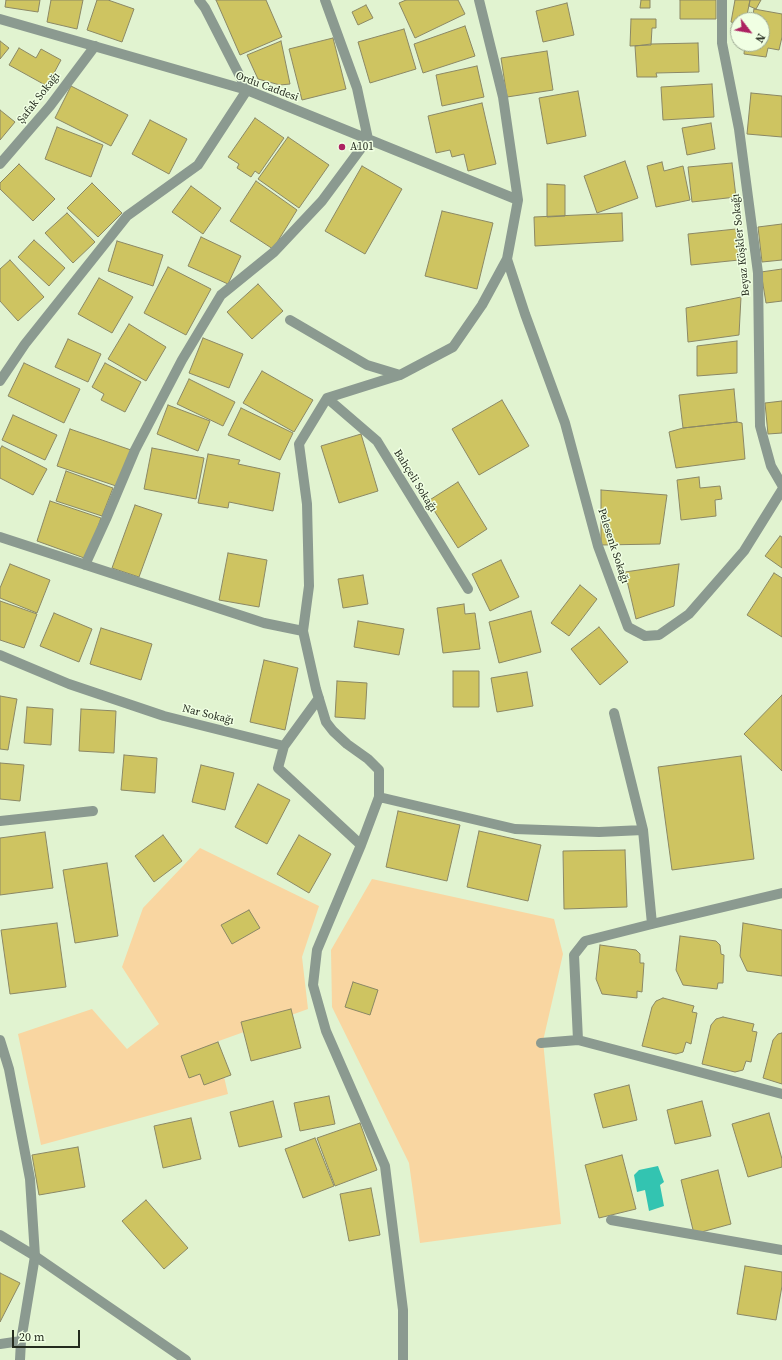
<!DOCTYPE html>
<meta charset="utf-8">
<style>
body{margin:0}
#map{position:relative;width:782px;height:1360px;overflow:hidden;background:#e1f3d0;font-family:"Source Serif 4",serif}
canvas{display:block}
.north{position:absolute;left:730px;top:12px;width:40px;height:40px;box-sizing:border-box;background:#f0ffe3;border:1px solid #9eaa94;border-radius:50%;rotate:121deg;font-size:11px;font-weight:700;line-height:16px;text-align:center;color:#242b1e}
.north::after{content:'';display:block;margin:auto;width:14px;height:18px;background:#ac2161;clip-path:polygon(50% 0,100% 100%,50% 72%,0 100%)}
.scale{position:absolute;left:12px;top:1330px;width:68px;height:18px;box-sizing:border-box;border:2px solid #242b1e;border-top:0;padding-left:5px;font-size:12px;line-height:14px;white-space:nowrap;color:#242b1e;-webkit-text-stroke:3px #f0ffe3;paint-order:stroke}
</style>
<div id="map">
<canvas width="782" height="1360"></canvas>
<div class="north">N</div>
<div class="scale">20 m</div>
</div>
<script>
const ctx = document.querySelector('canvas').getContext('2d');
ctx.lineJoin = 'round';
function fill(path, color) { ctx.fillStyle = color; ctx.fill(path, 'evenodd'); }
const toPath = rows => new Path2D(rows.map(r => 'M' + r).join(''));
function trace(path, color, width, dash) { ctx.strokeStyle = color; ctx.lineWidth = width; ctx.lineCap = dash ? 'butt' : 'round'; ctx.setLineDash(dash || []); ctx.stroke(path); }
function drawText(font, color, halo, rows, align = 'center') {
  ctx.font = font + ' "Source Serif 4",serif'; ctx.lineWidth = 3; ctx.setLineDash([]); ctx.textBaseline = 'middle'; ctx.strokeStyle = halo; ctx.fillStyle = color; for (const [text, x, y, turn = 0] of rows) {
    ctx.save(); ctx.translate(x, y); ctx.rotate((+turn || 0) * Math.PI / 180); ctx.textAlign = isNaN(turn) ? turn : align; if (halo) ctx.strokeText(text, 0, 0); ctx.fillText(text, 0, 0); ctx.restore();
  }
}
fill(toPath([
 [200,848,319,906,302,957,308,1009,216,1042,228,1094,41,1145,18,1034,92,1009,127,1049,159,1024,122,967,143,908],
 [372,879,554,919,563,954,543,1041,561,1224,420,1243,409,1163,332,1007,331,950]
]), '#f9d6a1');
fill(toPath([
 [658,1166,664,1182,660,1185,664,1206,649,1211,645,1190,637,1192,634,1175,639,1170]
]), '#33c4b1');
const building = toPath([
 [6,0,40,0,38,12,5,7,6,0],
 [51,0,83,0,77,29,47,22,51,0],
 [97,0,108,0,134,9,122,42,87,30,97,0],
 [216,0,266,0,282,37,240,55,216,0],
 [406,0,458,0,465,14,415,38,399,3,406,0],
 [641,0,650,0,650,8,640,8,641,0],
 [680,0,716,0,716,19,680,19,680,0],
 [735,0,750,0,746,20,738,20,738,24,731,22,735,0],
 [750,0,761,0,756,9,749,6,750,0],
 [567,3,574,35,543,42,536,11,567,3],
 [366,5,373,18,358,25,352,12,366,5],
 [754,9,782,14,782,37,779,50,768,48,766,57,744,54,745,44,762,44,762,20,752,20,754,9],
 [631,19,656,19,656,28,652,28,651,45,630,46,631,19],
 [465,26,475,56,423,73,414,44,465,26],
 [404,29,416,69,370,83,358,42,404,29],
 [333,38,346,89,302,100,289,49,333,38],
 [0,41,9,48,0,59,0,41],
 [281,41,290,84,280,85,258,79,247,55,281,41],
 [698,43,699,72,656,73,657,77,637,77,635,46,651,44,698,43],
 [19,48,36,58,41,49,61,60,47,86,9,65,19,48],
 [547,51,553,90,507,97,501,58,547,51],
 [477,66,484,97,442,106,436,75,477,66],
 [712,84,714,117,663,120,661,87,712,84],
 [71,86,128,115,111,146,55,118,71,86],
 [578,91,586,136,547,144,539,98,578,91],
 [751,93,782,96,782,137,747,134,751,93],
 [482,103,496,164,468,171,464,154,452,157,450,150,436,153,428,116,482,103],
 [0,110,15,122,0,140,0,110],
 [255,118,284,138,259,174,255,171,251,177,237,168,239,164,228,157,255,118],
 [150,120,187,139,169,174,132,154,150,120],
 [711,123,715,149,687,155,682,128,711,123],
 [57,127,103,145,91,177,45,159,57,127],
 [288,137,329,165,299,208,258,179,288,137],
 [625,161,638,198,597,213,584,176,625,161],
 [662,162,664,171,683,166,690,200,656,207,647,166,662,162],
 [732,163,736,197,692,202,688,167,732,163],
 [19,164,55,199,33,221,0,189,0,183,19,164],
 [362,166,402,189,365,254,325,231,362,166],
 [256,181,297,210,273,249,230,221,256,181],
 [92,183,122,213,98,237,67,208,92,183],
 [547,184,565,185,565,216,547,217,547,184],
 [191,186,221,208,203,234,172,212,191,186],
 [442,211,493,223,477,289,425,276,442,211],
 [67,213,95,242,73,263,45,233,67,213],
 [622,213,623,241,535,246,534,217,622,213],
 [782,224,782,260,762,262,758,227,782,224],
 [736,229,739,260,691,265,688,234,736,229],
 [201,237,241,256,228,284,188,266,201,237],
 [34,240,65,268,49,286,18,257,34,240],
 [117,241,163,255,153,286,108,271,117,241],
 [10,260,44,297,18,321,0,301,0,269,10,260],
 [168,267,211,289,186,335,144,313,168,267],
 [782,269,782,301,766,303,761,272,782,269],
 [99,278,133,297,112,333,78,314,99,278],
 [258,284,283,311,252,339,227,312,258,284],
 [741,297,739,335,688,342,686,308,741,297],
 [129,324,166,347,146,381,108,359,129,324],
 [203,338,243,354,229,388,189,373,203,338],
 [68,339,101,354,88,382,55,367,68,339],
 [737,341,737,373,697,376,697,346,737,341],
 [24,363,80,389,64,423,8,396,24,363],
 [105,363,141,382,125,412,101,400,104,394,92,387,105,363],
 [262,371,313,400,294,432,243,403,262,371],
 [189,379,235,402,223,426,177,404,189,379],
 [734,389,737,422,683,428,679,395,734,389],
 [502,400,529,446,479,475,452,429,502,400],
 [782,401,782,433,768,434,765,403,782,401],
 [168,405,210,421,198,451,157,434,168,405],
 [241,408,293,433,280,460,228,435,241,408],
 [13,415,57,435,45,460,2,440,13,415],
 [737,422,742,423,745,459,676,468,669,432,683,428,737,422],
 [70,429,131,450,119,487,57,466,70,429],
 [361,434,378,491,339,503,321,446,361,434],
 [2,446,47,469,33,495,0,478,0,449,2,446],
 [152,448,204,458,196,499,144,489,152,448],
 [208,454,240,460,238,464,280,473,273,511,229,502,228,508,198,503,208,454],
 [66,471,113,488,102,516,56,501,66,471],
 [699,477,700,488,720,486,722,499,715,500,716,516,681,520,677,480,699,477],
 [458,482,487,529,458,548,428,501,458,482],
 [601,490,667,495,660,544,601,545,601,490],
 [50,501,101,518,87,559,37,541,50,501],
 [135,505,162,514,139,577,112,568,135,505],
 [780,536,782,537,782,568,765,556,780,536],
 [228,553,267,560,259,607,219,600,228,553],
 [501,560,519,597,490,611,472,574,501,560],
 [10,564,50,580,37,613,0,598,0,588,10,564],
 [679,564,674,606,636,619,625,572,679,564],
 [774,573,782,578,782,637,747,615,774,573],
 [363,575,368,604,343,608,338,579,363,575],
 [580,585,597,599,569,636,551,623,580,585],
 [0,601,37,614,24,648,0,640,0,601],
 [464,604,465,614,475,613,480,649,443,653,437,608,464,604],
 [531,611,541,652,499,663,489,622,531,611],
 [54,613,92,629,79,662,40,646,54,613],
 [358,621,404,629,399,655,354,647,358,621],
 [599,627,628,662,600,685,571,649,599,627],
 [101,628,152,644,141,680,90,664,101,628],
 [264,660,298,668,285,730,250,722,264,660],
 [453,671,479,671,479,707,453,707,453,671],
 [527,672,533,706,497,712,491,678,527,672],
 [337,681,367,683,365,719,335,717,337,681],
 [782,695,782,771,744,734,782,695],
 [0,696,17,699,8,750,0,749,0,696],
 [27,707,53,709,51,745,24,743,27,707],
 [81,709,116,711,114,753,79,751,81,709],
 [124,755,157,758,155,793,121,790,124,755],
 [741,756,754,859,672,870,658,767,741,756],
 [0,763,24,765,20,801,0,799,0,763],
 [201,765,234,773,225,810,192,802,201,765],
 [258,784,290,800,267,844,235,827,258,784],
 [398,811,460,825,447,881,386,867,398,811],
 [479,831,541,845,528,901,467,887,479,831],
 [45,832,53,888,0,895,0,838,45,832],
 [163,835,182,861,154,882,135,856,163,835],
 [299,835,331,854,309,893,277,874,299,835],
 [625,850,627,907,564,909,563,851,625,850],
 [107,863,118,936,75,943,63,870,107,863],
 [249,910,260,928,232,944,221,925,249,910],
 [57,923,66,987,10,994,1,930,57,923],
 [743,923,782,930,782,976,747,971,740,956,743,923],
 [680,936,716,941,720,945,721,954,724,955,723,983,718,983,717,989,683,985,676,970,680,936],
 [600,945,636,950,640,954,640,963,644,963,642,992,637,991,637,998,602,994,596,979,600,945],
 [353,982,378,990,370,1015,345,1007,353,982],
 [663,998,694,1006,692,1012,697,1013,691,1044,686,1042,683,1052,676,1054,642,1046,652,1007,656,1001,663,998],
 [291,1009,301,1048,251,1061,241,1022,291,1009],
 [723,1017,754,1024,752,1031,757,1032,751,1062,746,1061,743,1070,735,1072,702,1064,711,1025,716,1019,723,1017],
 [782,1033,782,1084,763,1078,773,1040,778,1034,782,1033],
 [218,1042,231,1075,204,1085,200,1074,189,1078,181,1056,218,1042],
 [629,1085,637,1120,603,1128,594,1094,629,1085],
 [329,1096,335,1124,300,1131,294,1103,329,1096],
 [273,1101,282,1137,239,1147,230,1112,273,1101],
 [702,1101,711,1136,675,1144,667,1110,702,1101],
 [769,1113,782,1159,782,1167,748,1177,732,1124,769,1113],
 [191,1118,201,1159,163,1168,154,1126,191,1118],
 [360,1123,377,1170,335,1186,317,1138,360,1123],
 [315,1138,334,1186,303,1198,285,1149,315,1138],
 [78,1147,85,1187,39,1195,32,1155,78,1147],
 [622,1155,636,1209,599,1218,585,1165,622,1155],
 [718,1170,731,1224,694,1234,681,1180,718,1170],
 [371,1188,380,1235,349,1241,340,1194,371,1188],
 [146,1200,188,1248,164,1269,122,1221,146,1200],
 [745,1266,782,1272,782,1286,776,1320,737,1314,745,1266],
 [0,1273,20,1283,0,1322,0,1273]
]);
fill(building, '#cec461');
trace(building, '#8b8865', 1);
trace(toPath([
 [199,0,205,8,247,90,518,200],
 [722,0,722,43,739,129,758,273,760,426,771,466,782,485],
 [0,164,50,106,95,46],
 [507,259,525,314,565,423,598,546,628,627,645,636,659,635,689,614,744,551,782,490],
 [290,320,367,365,400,375],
 [327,398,377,441,468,589],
 [0,537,264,623,303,631,309,586,307,504,299,444,327,398,400,375,453,347,482,305,507,259,518,200,503,97,479,0],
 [85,565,106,519,135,450,182,360,221,295,274,252,322,201,368,139,357,88,325,0],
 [303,631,316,689,326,722,333,731,347,744,368,759,379,770,379,797,361,845,317,950,313,985,326,1031,385,1166,403,1310,403,1360],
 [0,655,69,684,164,716,284,746,278,768,361,845],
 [284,746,319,698],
 [379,797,515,829,599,832,643,830,614,713],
 [0,821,93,811],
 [643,830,652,924],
 [578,1040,782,1094],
 [541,1043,578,1040,574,955,585,941,652,924,782,893],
 [611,1220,782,1250],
 [0,1344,21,1341],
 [20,1360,21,1341,35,1256,186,1360]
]), '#8b9a90', 10);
trace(toPath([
 [0,19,247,90,198,165,127,216,25,344,0,381],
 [0,1040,9,1069,30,1179,35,1256],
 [0,1235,35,1256]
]), '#8b9a90', 10);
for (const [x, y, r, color] of [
 [342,147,4,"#ac2161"]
]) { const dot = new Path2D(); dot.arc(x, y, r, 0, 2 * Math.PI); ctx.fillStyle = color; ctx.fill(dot); trace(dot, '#f0ffe3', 1.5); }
drawText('11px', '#242b1e', '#f0ffe3', [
 ["Ordu Caddesi",267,87,20],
 ["Şafak Sokağı",39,98,-52],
 ["Beyaz Köşkler Sokağı",741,245,-96],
 ["Bahçeli Sokağı",415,481,58],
 ["Pelesenk Sokağı",613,546,72],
 ["Nar Sokağı",208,715,14]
]);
drawText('11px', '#242b1e', '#f0ffe3', [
 ["A101",350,147]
], 'left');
</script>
